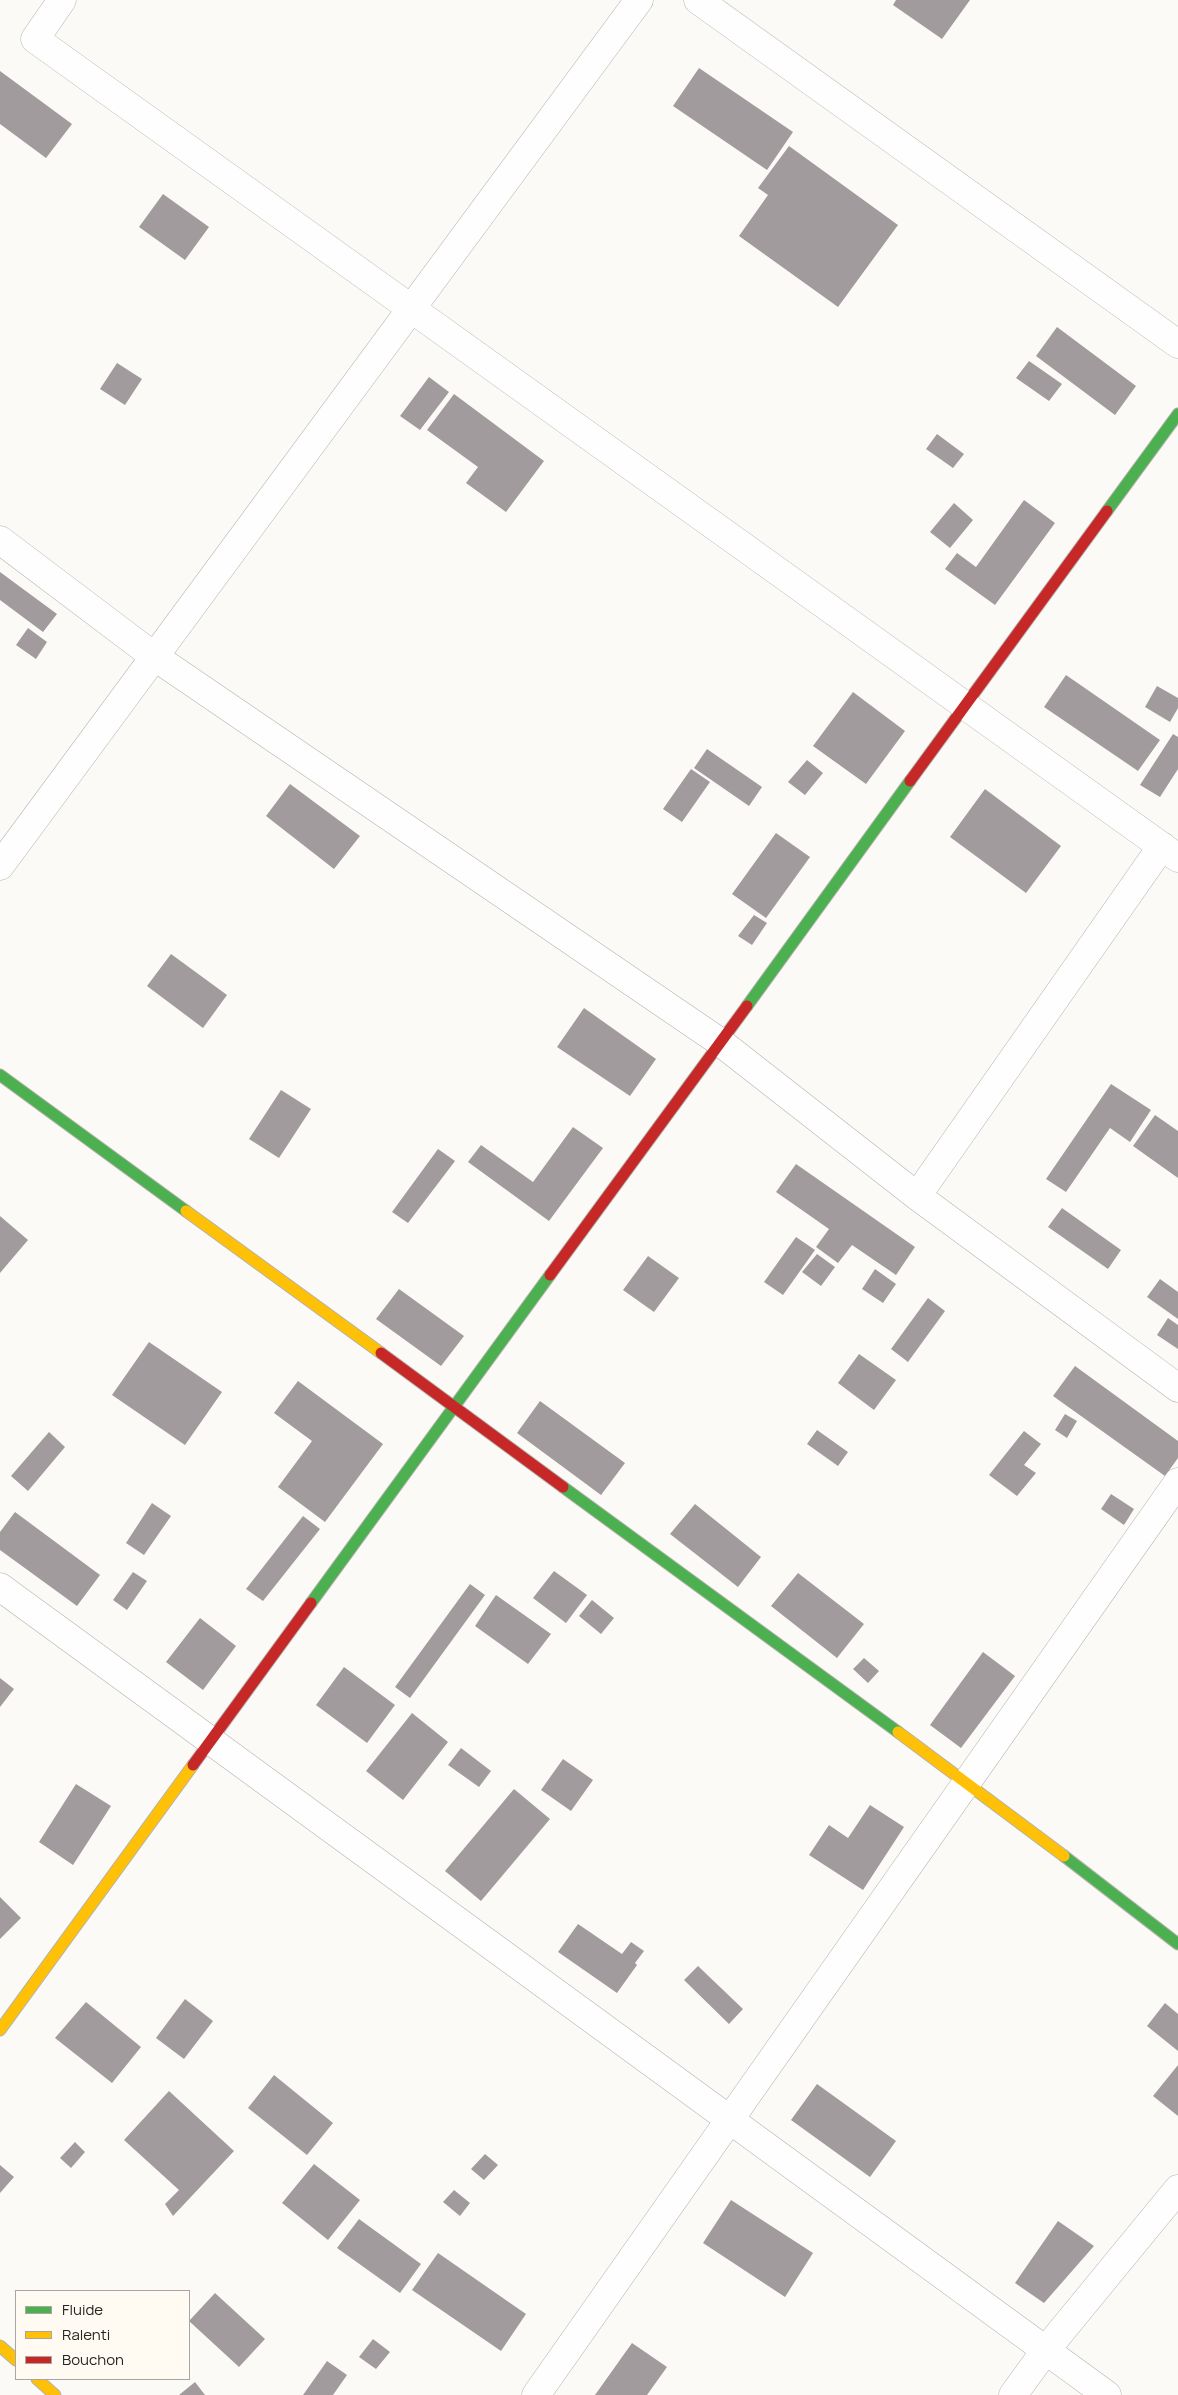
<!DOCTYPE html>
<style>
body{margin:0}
#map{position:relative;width:1178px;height:2395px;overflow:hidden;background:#fcfaf6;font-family:Manrope,sans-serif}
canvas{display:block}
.legend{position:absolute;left:15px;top:2290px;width:175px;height:90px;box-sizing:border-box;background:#fffbf3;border:1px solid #a9a59f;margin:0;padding:6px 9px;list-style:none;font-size:15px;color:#272520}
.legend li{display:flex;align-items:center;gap:10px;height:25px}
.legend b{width:25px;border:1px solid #a9a59f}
</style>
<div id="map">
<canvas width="1178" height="2395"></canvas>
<ul class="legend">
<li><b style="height:6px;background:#4caf50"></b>Fluide</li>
<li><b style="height:6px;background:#ffc107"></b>Ralenti</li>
<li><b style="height:6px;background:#c62828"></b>Bouchon</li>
</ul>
</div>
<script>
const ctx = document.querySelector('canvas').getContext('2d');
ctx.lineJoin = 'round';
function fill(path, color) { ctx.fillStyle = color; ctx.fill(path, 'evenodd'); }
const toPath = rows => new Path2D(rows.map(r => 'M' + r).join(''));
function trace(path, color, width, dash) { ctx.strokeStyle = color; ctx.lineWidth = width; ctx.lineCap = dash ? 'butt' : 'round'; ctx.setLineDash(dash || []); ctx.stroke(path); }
fill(toPath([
 [896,0,970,0,942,39,893,5],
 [699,68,793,132,767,170,673,106],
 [0,71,72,124,46,158,0,124],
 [789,146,898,225,838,307,739,236,768,195,758,188],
 [163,194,209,227,185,260,139,227],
 [1057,327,1136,386,1115,415,1036,356],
 [1029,361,1062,384,1049,401,1016,378],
 [117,363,142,379,125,405,100,389],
 [429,377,449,392,420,430,400,416],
 [454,394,544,461,506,512,466,483,478,467,427,430],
 [937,434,964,454,953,468,926,449],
 [1024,500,1055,523,995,605,945,569,957,553,976,567],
 [954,503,973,520,950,548,930,532],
 [0,572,57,614,43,632,0,600],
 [28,628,47,642,36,659,16,645],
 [1066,675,1160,740,1138,771,1044,707],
 [1157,686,1178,698,1178,708,1170,722,1145,707],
 [853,692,905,731,866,784,813,746],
 [1173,734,1178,737,1178,769,1160,797,1140,785],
 [707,749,762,787,749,806,694,768],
 [807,760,823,773,805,795,788,782],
 [691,769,710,782,682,822,663,809],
 [290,784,360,836,334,869,266,816],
 [985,789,1061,846,1026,893,950,837],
 [776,833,810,857,766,918,732,894],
 [754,915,767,923,752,945,738,936],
 [171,954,227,995,203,1028,147,986],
 [584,1008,656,1059,630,1096,557,1047],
 [1111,1084,1151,1110,1130,1142,1110,1128,1066,1192,1046,1179],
 [281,1090,311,1109,279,1158,249,1139],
 [1155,1115,1178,1131,1178,1178,1133,1146],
 [573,1127,603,1148,549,1221,468,1162,481,1145,533,1182],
 [438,1149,455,1161,408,1223,392,1212],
 [796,1164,915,1247,896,1275,852,1245,838,1263,816,1247,829,1229,776,1192],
 [1062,1208,1121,1250,1108,1269,1048,1227],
 [0,1216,28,1240,0,1273],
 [796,1237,815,1250,783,1295,764,1282],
 [817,1254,835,1267,821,1286,802,1272],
 [648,1256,679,1278,654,1312,623,1290],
 [875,1269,896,1284,883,1303,862,1289],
 [1160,1279,1178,1292,1178,1319,1147,1297],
 [399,1289,464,1336,441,1366,376,1319],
 [928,1298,945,1311,908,1362,891,1349],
 [1168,1318,1178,1325,1178,1349,1157,1335],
 [149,1342,222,1392,185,1445,112,1395],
 [859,1354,896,1380,874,1410,838,1383],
 [1075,1366,1178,1441,1178,1458,1165,1476,1053,1396],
 [298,1381,383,1444,325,1522,278,1487,312,1441,274,1413],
 [540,1401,625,1463,601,1495,517,1433],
 [1065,1414,1077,1421,1067,1438,1055,1430],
 [817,1430,848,1452,838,1466,807,1444],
 [1024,1431,1041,1444,1024,1465,1036,1473,1017,1496,989,1475],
 [49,1432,65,1447,28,1491,11,1476],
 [1111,1494,1134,1509,1124,1525,1101,1509],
 [152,1503,171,1516,144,1555,126,1543],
 [695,1504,761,1557,738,1587,670,1534],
 [15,1512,100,1575,77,1606,0,1550,0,1532],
 [303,1516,320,1529,263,1601,246,1589],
 [554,1571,587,1595,566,1623,533,1598],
 [133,1572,147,1581,127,1610,113,1600],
 [798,1573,864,1624,837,1658,771,1606],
 [470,1584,485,1595,410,1698,395,1687],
 [496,1595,551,1634,528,1664,475,1626],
 [592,1600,614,1618,601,1634,579,1616],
 [200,1618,236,1646,203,1690,166,1662],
 [983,1652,1015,1676,961,1748,930,1725],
 [864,1658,879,1671,868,1683,853,1669],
 [344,1667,395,1705,367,1743,316,1705],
 [0,1678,14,1689,0,1707],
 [412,1713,448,1742,403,1800,366,1771],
 [461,1748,491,1771,479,1787,448,1765],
 [563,1759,593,1780,571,1811,541,1790],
 [76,1784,111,1806,73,1865,39,1842],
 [514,1789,550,1819,481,1901,445,1871],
 [870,1805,904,1827,863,1890,809,1855,829,1825,848,1838],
 [0,1897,21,1918,0,1939],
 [578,1924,622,1954,631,1942,644,1951,635,1963,637,1965,617,1993,558,1952],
 [698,1966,743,2009,729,2024,684,1980],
 [185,1999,213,2021,184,2059,156,2038],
 [86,2002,141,2047,112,2083,55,2038],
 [1165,2003,1178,2014,1178,2051,1147,2026],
 [1178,2065,1178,2116,1153,2096],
 [274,2075,333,2123,307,2155,248,2108],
 [817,2084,896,2141,870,2177,791,2120],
 [169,2091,234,2151,173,2216,165,2204,179,2190,124,2140],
 [75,2142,85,2152,71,2168,60,2158],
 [485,2154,498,2165,484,2180,471,2169],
 [314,2164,360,2200,328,2240,282,2203],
 [0,2165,14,2177,0,2193],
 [454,2190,470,2203,460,2216,443,2202],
 [731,2200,813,2253,785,2297,703,2243],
 [359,2219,421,2264,400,2293,337,2248],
 [1058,2221,1094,2246,1044,2303,1015,2283],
 [438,2253,526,2314,501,2351,412,2290],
 [215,2293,265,2339,239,2367,189,2321],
 [373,2339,390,2352,376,2369,359,2357],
 [632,2343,667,2367,647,2395,595,2395],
 [327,2361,347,2375,333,2395,303,2395],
 [195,2382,205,2395,179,2395]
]), '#a29b9d');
const street = toPath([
 [62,0,35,39,1178,858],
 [698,0,1178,344],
 [0,540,155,657,720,1042,917,1196,1178,1388],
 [0,866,639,0],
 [917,1196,1162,846],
 [0,1587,1107,2395],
 [536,2395,1178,1482],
 [1013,2395,1045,2351,1178,2189]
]);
const fast = toPath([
 [1107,511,1178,414],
 [747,1006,910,781],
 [0,1075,186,1211],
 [563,1487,898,1732],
 [311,1603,550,1275],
 [1064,1856,1178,1944]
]);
const slow = toPath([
 [186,1211,381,1353],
 [898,1732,1064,1856],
 [0,2030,193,1765],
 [0,2346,16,2360],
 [37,2379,55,2395]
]);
const jam = toPath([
 [910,781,1107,511],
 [550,1275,747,1006],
 [381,1353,563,1487],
 [193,1765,311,1603]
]);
trace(street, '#b4b2ae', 29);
trace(fast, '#b4b2ae', 13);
trace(slow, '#b4b2ae', 13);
trace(jam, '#b4b2ae', 13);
trace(street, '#fffefe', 28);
trace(fast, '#4caf50', 11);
trace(slow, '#ffc107', 11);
trace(jam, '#c62828', 11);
</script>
